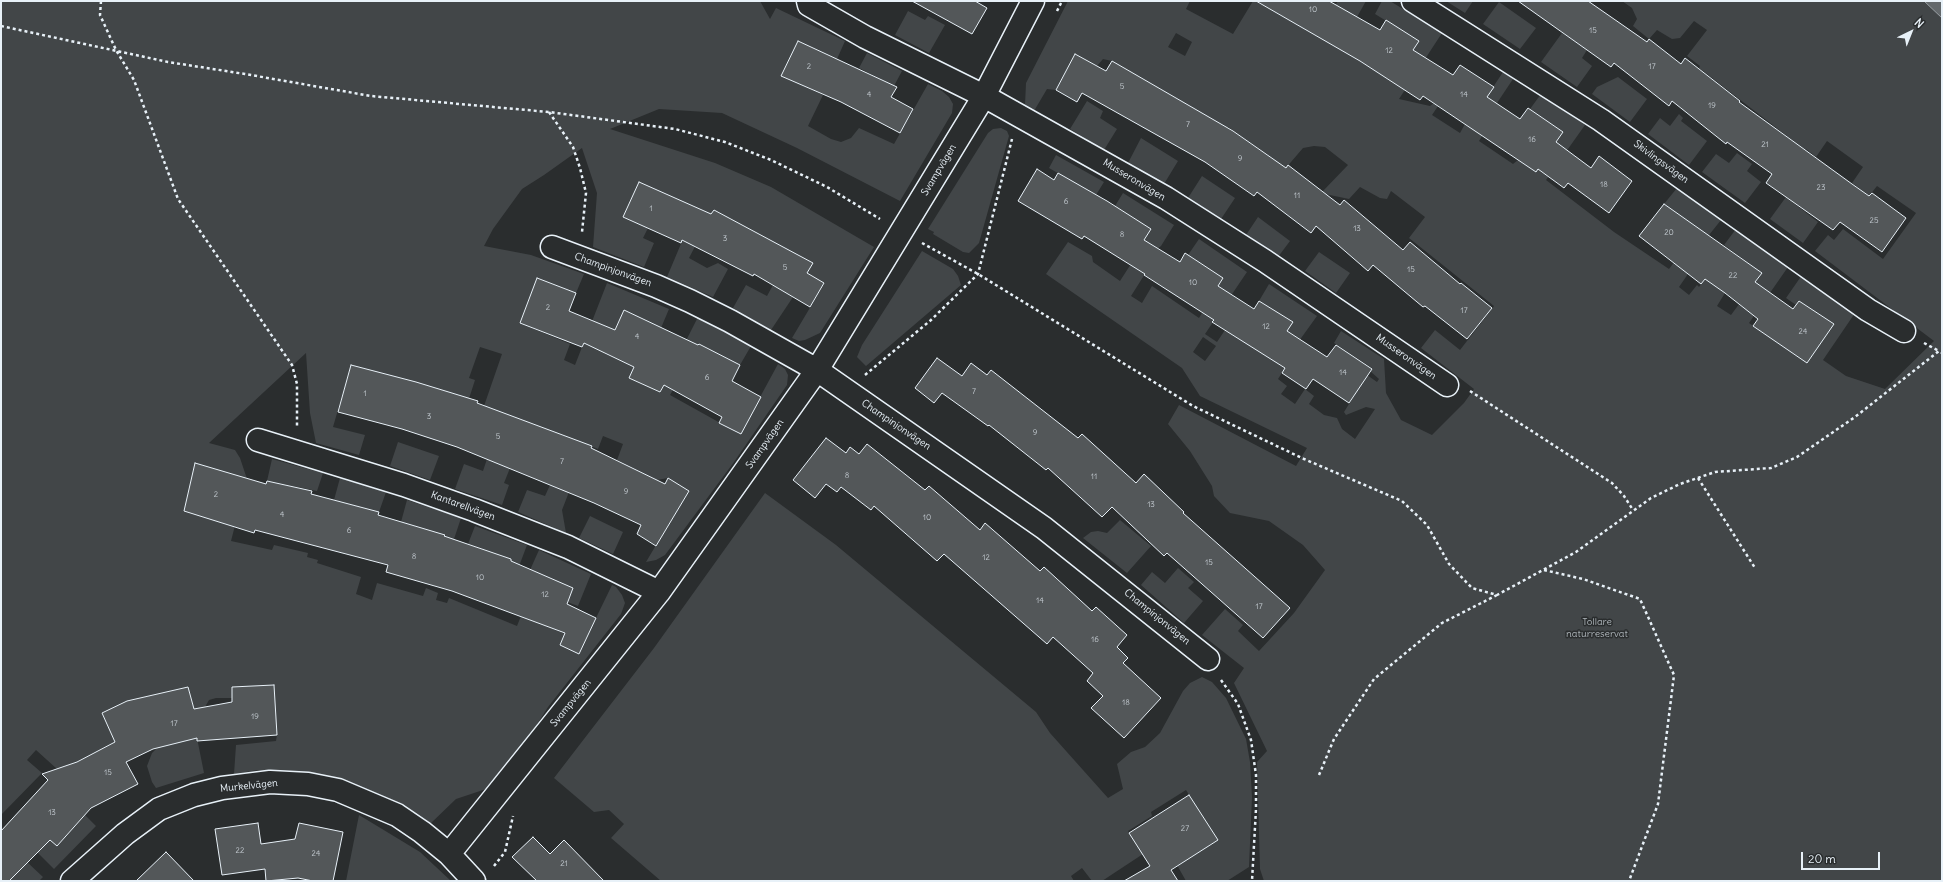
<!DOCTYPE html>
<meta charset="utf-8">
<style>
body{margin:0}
#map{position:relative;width:1943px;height:882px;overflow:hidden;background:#2a2d2e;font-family:Delius,sans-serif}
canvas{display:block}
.frame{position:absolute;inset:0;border:2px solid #e8f1f8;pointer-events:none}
.north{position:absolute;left:1891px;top:12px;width:40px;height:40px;-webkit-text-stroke:3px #2a2d2e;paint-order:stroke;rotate:43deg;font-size:11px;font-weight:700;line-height:16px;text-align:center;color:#e8f1f8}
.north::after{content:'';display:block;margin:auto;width:14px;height:18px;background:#e8f1f8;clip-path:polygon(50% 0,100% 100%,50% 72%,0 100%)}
.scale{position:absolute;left:1801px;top:852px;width:79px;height:18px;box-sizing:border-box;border:2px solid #e8f1f8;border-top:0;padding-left:5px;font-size:12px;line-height:14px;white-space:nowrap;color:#e8f1f8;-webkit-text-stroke:3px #2a2d2e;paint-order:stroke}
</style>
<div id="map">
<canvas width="1943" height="882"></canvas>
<div class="frame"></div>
<div class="north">N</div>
<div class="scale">20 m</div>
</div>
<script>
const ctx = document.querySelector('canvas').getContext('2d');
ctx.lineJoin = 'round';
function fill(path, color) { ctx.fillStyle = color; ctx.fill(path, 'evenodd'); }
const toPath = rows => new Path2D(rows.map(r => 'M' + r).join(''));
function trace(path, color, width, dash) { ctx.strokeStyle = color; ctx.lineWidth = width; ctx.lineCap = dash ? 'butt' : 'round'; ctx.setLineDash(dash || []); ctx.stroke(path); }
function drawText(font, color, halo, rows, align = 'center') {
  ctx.font = font + ' Delius,sans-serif'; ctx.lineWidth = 3; ctx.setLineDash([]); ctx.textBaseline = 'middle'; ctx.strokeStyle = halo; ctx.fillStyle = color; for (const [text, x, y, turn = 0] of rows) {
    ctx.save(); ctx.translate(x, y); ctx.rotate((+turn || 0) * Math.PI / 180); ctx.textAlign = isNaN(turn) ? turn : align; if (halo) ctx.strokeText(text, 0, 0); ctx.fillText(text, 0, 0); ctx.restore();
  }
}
fill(toPath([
 [1,1,760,1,770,19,776,8,845,41,837,59,798,41,782,76,823,95,808,126,831,139,841,142,851,138,859,128,894,144,928,84,942,91,949,97,953,104,952,113,900,201,797,148,722,113,659,109,610,129,715,163,771,187,874,247,820,333,805,340,799,341,792,338,824,284,806,273,812,263,714,210,689,258,707,268,718,263,728,269,713,297,667,277,696,208,623,217,648,228,643,238,654,243,644,267,593,247,597,193,582,148,544,175,522,189,493,229,484,246,531,255,584,274,576,293,537,278,520,323,570,344,564,360,575,365,607,283,669,309,661,328,624,310,604,353,634,367,629,378,660,392,698,317,751,346,740,365,699,344,670,395,740,434,778,364,785,369,788,375,787,385,734,462,665,555,656,560,646,562,688,491,668,478,657,480,617,460,623,444,603,436,598,449,484,406,502,354,480,347,469,378,475,380,466,408,459,395,351,365,333,427,365,435,359,455,316,443,310,413,306,353,209,443,235,450,240,458,247,479,231,541,272,550,274,545,308,553,307,557,318,560,317,563,361,577,356,594,372,600,377,583,423,596,426,588,438,593,436,600,447,603,449,598,517,626,521,616,556,630,565,634,560,645,579,653,612,585,616,587,622,595,625,603,621,614,548,707,529,737,486,789,456,799,430,824,366,790,301,772,258,770,234,774,236,745,276,741,277,735,274,685,232,687,232,698,216,698,209,700,205,707,194,709,188,687,145,697,102,713,115,742,77,762,57,769,36,750,27,760,42,773,1,815],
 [1068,1,1190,1,1186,9,1233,34,1253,1,1255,1,1317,36,1338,1,1366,1,1357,17,1350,55,1393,82,1419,41,1375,14,1382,1,1390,1,1442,33,1399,99,1430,106,1434,103,1438,106,1432,115,1460,133,1465,124,1468,125,1503,72,1513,79,1497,103,1501,106,1479,141,1513,164,1518,160,1536,172,1563,132,1530,109,1541,94,1585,125,1546,180,1614,232,1669,269,1699,229,1664,204,1677,188,1721,220,1682,269,1688,274,1679,287,1689,295,1697,285,1699,287,1705,279,1725,293,1717,306,1731,315,1762,273,1724,245,1736,229,1788,267,1749,323,1807,363,1834,324,1799,301,1796,305,1786,298,1802,275,1855,313,1823,360,1846,376,1885,389,1934,341,1815,251,1828,235,1834,240,1843,229,1883,259,1916,213,1877,186,1869,196,1852,183,1863,167,1827,141,1816,157,1806,149,1805,150,1699,68,1700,66,1687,56,1707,30,1694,21,1680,38,1672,39,1657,30,1649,39,1633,26,1637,19,1632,8,1622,1,1942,1,1942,881,1264,881,1260,869,1257,762,1267,751,1234,683,1244,668,1202,635,1225,609,1243,625,1238,631,1259,651,1294,613,1325,570,1303,545,1269,521,1230,513,1214,496,1212,486,1190,451,1168,424,1179,405,1296,466,1307,448,1200,396,1182,368,1046,274,1068,242,1092,256,1093,262,1120,281,1136,256,1150,266,1131,296,1142,303,1152,286,1199,318,1223,278,1188,255,1199,239,1247,272,1205,334,1217,342,1225,330,1270,358,1292,322,1259,301,1269,284,1317,316,1299,341,1301,343,1278,379,1287,386,1281,394,1295,404,1305,389,1314,396,1309,404,1324,415,1337,418,1342,429,1355,439,1375,409,1366,407,1346,415,1344,412,1367,375,1377,382,1379,379,1370,371,1372,368,1334,343,1341,331,1384,359,1386,393,1401,420,1432,435,1464,403,1474,389,1421,348,1435,330,1460,350,1494,306,1409,238,1425,217,1391,191,1387,199,1380,198,1360,187,1349,199,1325,194,1322,192,1348,165,1325,147,1314,146,1303,148,1285,169,1267,157,1268,155,1228,127,1219,139,1208,117,1112,61,1103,59,1097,66,1075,54,1056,90,1047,89,1034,111,1025,105,1026,83],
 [1176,33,1192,42,1185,56,1168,47],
 [1203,337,1216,346,1205,361,1193,352],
 [1446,1,1473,1,1465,13],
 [1499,2,1536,28,1520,49,1483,24],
 [908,11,925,20,928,16,945,25,929,53,895,35],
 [1562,33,1587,50,1582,58,1592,66,1577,87,1541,62],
 [867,53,902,71,894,86,859,68],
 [1618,77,1647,99,1630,122,1592,94,1597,87],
 [1087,101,1103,111,1100,118,1117,129,1104,150,1070,129],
 [1679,114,1683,118,1681,121,1707,141,1689,165,1648,134,1660,118,1670,126],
 [1001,128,1007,131,1009,136,979,243,969,253,963,252,933,234,934,232,928,229,988,133,993,129],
 [1141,138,1178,161,1164,184,1128,163],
 [1737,153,1752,164,1747,171,1761,182,1745,203,1702,172,1716,154,1729,163],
 [1056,155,1104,182,1096,195,1049,168],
 [1202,176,1235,198,1221,219,1188,198],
 [1123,193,1174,225,1161,246,1156,250,1143,242,1151,229,1115,206],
 [1786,197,1818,222,1803,243,1770,219],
 [1258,217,1290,241,1278,257,1246,235],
 [922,251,953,269,958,276,961,285,866,366,857,357,862,345],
 [1319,252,1350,273,1336,293,1305,271],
 [746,285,767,296,773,285,793,297,771,330,733,308],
 [398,442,439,456,430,480,390,466],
 [272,459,323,473,317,491,267,481],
 [487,459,510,468,504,483,509,485,502,505,455,489,464,464,483,471],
 [340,478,386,492,379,512,334,500],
 [550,485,569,492,562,510,566,533,518,512,527,490,545,496],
 [765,493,836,545,1036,712,1050,733,1108,798,1123,789,1117,764,1131,752,1145,747,1160,733,1183,691,1190,683,1202,677,1212,682,1226,698,1246,739,1250,762,1252,797,1249,867,1227,881,1186,881,1177,865,1218,840,1186,790,1151,812,1152,816,1128,831,1143,854,1102,881,1092,881,1082,868,1071,876,1074,881,661,881,611,838,624,824,609,810,594,812,554,778,654,648],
 [407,500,461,518,452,545,443,542,444,535,401,522],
 [590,516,623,532,613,554,579,538],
 [1120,520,1151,546,1127,573,1083,538,1091,532,1098,531,1107,533],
 [475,526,527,545,518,569,509,565,511,559,468,544],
 [539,550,591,574,578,606,567,602,573,588,530,570],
 [1178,568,1194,582,1188,588,1203,601,1184,623,1141,585,1152,572,1165,583],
 [197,738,204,773,156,788,152,782,147,766,152,753,157,748],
 [85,815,96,826,54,869,37,852,47,837,57,846],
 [359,815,420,852,451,881,346,881],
 [27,862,43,877,39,881,9,881]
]), '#424648');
const water = toPath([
 [1924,1,1942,1,1942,18,1924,1]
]);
fill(water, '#63686b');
trace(water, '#989fa3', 1);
const building = toPath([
 [912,1,975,1,987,8,972,34,912,1],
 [1256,1,1329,1,1380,30,1386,20,1419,41,1413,50,1453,75,1460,65,1494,87,1487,97,1520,119,1528,108,1563,132,1556,142,1591,168,1599,156,1632,181,1609,213,1568,183,1564,188,1538,169,1536,172,1423,96,1420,100,1360,61,1256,1],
 [1518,1,1588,1,1647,42,1649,39,1681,64,1685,58,1740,101,1739,102,1852,184,1869,196,1872,193,1906,218,1882,252,1840,222,1833,230,1766,183,1772,174,1727,142,1726,144,1672,101,1669,106,1614,63,1611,67,1518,1],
 [798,41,897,87,891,97,913,109,900,133,841,102,781,76,798,41],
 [1075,54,1106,71,1112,61,1233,131,1286,168,1288,165,1340,205,1344,200,1403,250,1410,242,1460,284,1461,283,1492,308,1467,339,1425,306,1423,307,1373,265,1368,271,1316,226,1311,233,1257,192,1254,196,1205,162,1082,93,1077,102,1056,90,1075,54],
 [1037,169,1054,180,1058,173,1107,201,1151,229,1144,240,1180,262,1185,253,1223,278,1218,286,1254,309,1259,301,1293,322,1287,331,1327,357,1336,345,1372,369,1349,403,1313,379,1306,389,1282,373,1285,368,1212,322,1214,320,1144,275,1145,274,1084,236,1082,239,1018,201,1037,169],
 [639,182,711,214,714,210,813,263,807,273,824,283,810,307,754,274,753,276,682,240,681,243,623,217,639,182],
 [1664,204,1762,273,1755,282,1793,309,1799,301,1834,324,1807,363,1753,326,1758,319,1725,293,1705,279,1701,284,1639,236,1664,204],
 [537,278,576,293,569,311,615,330,624,310,698,345,699,344,740,365,732,381,761,397,741,434,719,423,722,417,664,385,660,392,629,378,634,367,584,343,582,347,520,323,537,278],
 [937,358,962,376,971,363,987,375,991,370,1078,438,1082,434,1136,483,1144,474,1184,512,1183,513,1290,608,1263,638,1167,553,1164,556,1112,507,1102,517,1048,468,1046,470,989,425,988,426,942,393,934,403,915,388,937,358],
 [351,365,416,382,478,401,477,403,592,446,591,448,665,484,668,478,689,491,656,546,637,534,641,525,594,503,457,447,402,429,338,412,351,365],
 [826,438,846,453,850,447,859,454,867,444,925,490,929,486,980,530,985,523,1040,571,1044,567,1092,611,1096,607,1127,635,1117,647,1128,658,1123,663,1161,698,1124,738,1091,708,1103,696,1087,681,1093,673,1053,637,1047,644,944,554,937,561,874,506,871,510,841,487,837,492,826,484,815,498,793,480,826,438],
 [195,463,266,484,267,481,312,491,311,494,379,512,378,515,445,535,444,536,511,559,511,561,573,588,567,604,596,618,579,654,560,645,565,633,452,591,386,572,388,565,255,530,254,533,184,511,195,463],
 [274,685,277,735,197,741,197,738,153,749,126,762,138,784,91,808,57,846,50,840,9,881,1,881,1,831,48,780,42,774,77,762,115,742,102,713,127,701,188,687,194,709,232,702,232,687,274,685],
 [1189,795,1218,840,1171,870,1178,881,1124,881,1150,866,1129,833,1189,795],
 [258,823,261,844,295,839,299,823,343,832,333,881,313,881,298,878,266,881,265,869,222,875,215,829,258,823],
 [533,837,550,854,564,840,604,881,537,881,512,857,533,837],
 [166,852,194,881,136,881,166,852]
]);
fill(building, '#535759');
trace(building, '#e8f1f8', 1);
const street = toPath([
 [808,1,809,5,865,37,984,96,1166,198,1265,261,1447,385],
 [1413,1,1601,120,1868,310,1904,331],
 [552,247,656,286,690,301,730,321,817,370,1044,528,1208,659],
 [258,440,404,485,474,510,568,547,659,592],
 [449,854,659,592,817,370,984,96,1033,1],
 [72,881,125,834,159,809,194,795,222,788,270,782,308,784,338,790,397,815,422,832,449,854,474,881]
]);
trace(street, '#e8f1f8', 25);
trace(toPath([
 [101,1,100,15,116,50,134,80,178,199,292,365,297,384,297,426],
 [1057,11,1062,1],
 [1,26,168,62,245,74,371,96,549,112,675,129,725,142,771,160,827,187,880,219],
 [549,112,573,147,580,168,586,193,582,232],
 [922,243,978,274,1193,406,1304,459,1402,501,1427,525,1449,564,1472,588,1497,595,1576,552,1651,498,1680,484,1715,472,1771,468,1797,457,1855,417,1939,351,1942,353],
 [1924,343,1939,351],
 [865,375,931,320,978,274,1012,139],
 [1470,391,1612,483,1624,496,1633,510],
 [1698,478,1755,568],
 [1544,570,1583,579,1640,599,1674,675,1658,804,1629,881],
 [1221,680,1238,704,1251,740,1256,775,1256,809,1252,881],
 [1319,775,1334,739,1374,679,1442,623,1497,595],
 [494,866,505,852,513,816]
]), '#e8f1f8', 2.5, [3, 3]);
trace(street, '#2a2d2e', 22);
drawText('8px', '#c3cad0', null, [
 ["10",1313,10],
 ["15",1593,31],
 ["12",1389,51],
 ["2",809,67],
 ["17",1652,67],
 ["5",1122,87],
 ["4",869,95],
 ["14",1464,95],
 ["19",1712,106],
 ["7",1188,125],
 ["16",1532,140],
 ["21",1765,145],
 ["9",1240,159],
 ["18",1604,185],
 ["23",1821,188],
 ["11",1297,196],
 ["6",1066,202],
 ["1",651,209],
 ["25",1874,221],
 ["13",1357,229],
 ["20",1669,233],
 ["8",1122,235],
 ["3",725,239],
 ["5",785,268],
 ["15",1411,270],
 ["22",1733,276],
 ["10",1193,283],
 ["2",548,308],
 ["17",1464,311],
 ["12",1266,327],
 ["24",1803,332],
 ["4",637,337],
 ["14",1343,373],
 ["6",707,378],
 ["7",974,392],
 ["1",365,394],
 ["3",429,417],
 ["9",1035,433],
 ["5",498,437],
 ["7",562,462],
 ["8",847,476],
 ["11",1094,477],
 ["9",626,492],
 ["2",216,495],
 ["13",1151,505],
 ["4",282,515],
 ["10",927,518],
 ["6",349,531],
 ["8",414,557],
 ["12",986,558],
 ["15",1209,563],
 ["10",480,578],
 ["12",545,595],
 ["14",1040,601],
 ["17",1259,607],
 ["16",1095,640],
 ["18",1126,703],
 ["19",255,717],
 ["17",174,724],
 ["15",108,773],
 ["13",52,813],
 ["27",1185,829],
 ["22",240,851],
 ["24",316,854],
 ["21",564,864]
]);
drawText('10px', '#e8f1f8', '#2a2d2e', [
 ["Skivlingsvägen",1661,162,36],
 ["Svampvägen",939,170,-59],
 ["Musseronvägen",1134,180,31],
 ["Champinjonvägen",613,270,20],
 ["Musseronvägen",1406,357,35],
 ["Champinjonvägen",896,425,34],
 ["Svampvägen",765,444,-55],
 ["Kantarellvägen",463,506,20],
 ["Champinjonvägen",1157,617,39],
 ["Svampvägen",571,703,-51],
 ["Murkelvägen",249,786,-6]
]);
drawText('10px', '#aeb5ba', '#2a2d2e', [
 ["Tollare",1597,622],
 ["naturreservat",1597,634]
]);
</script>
